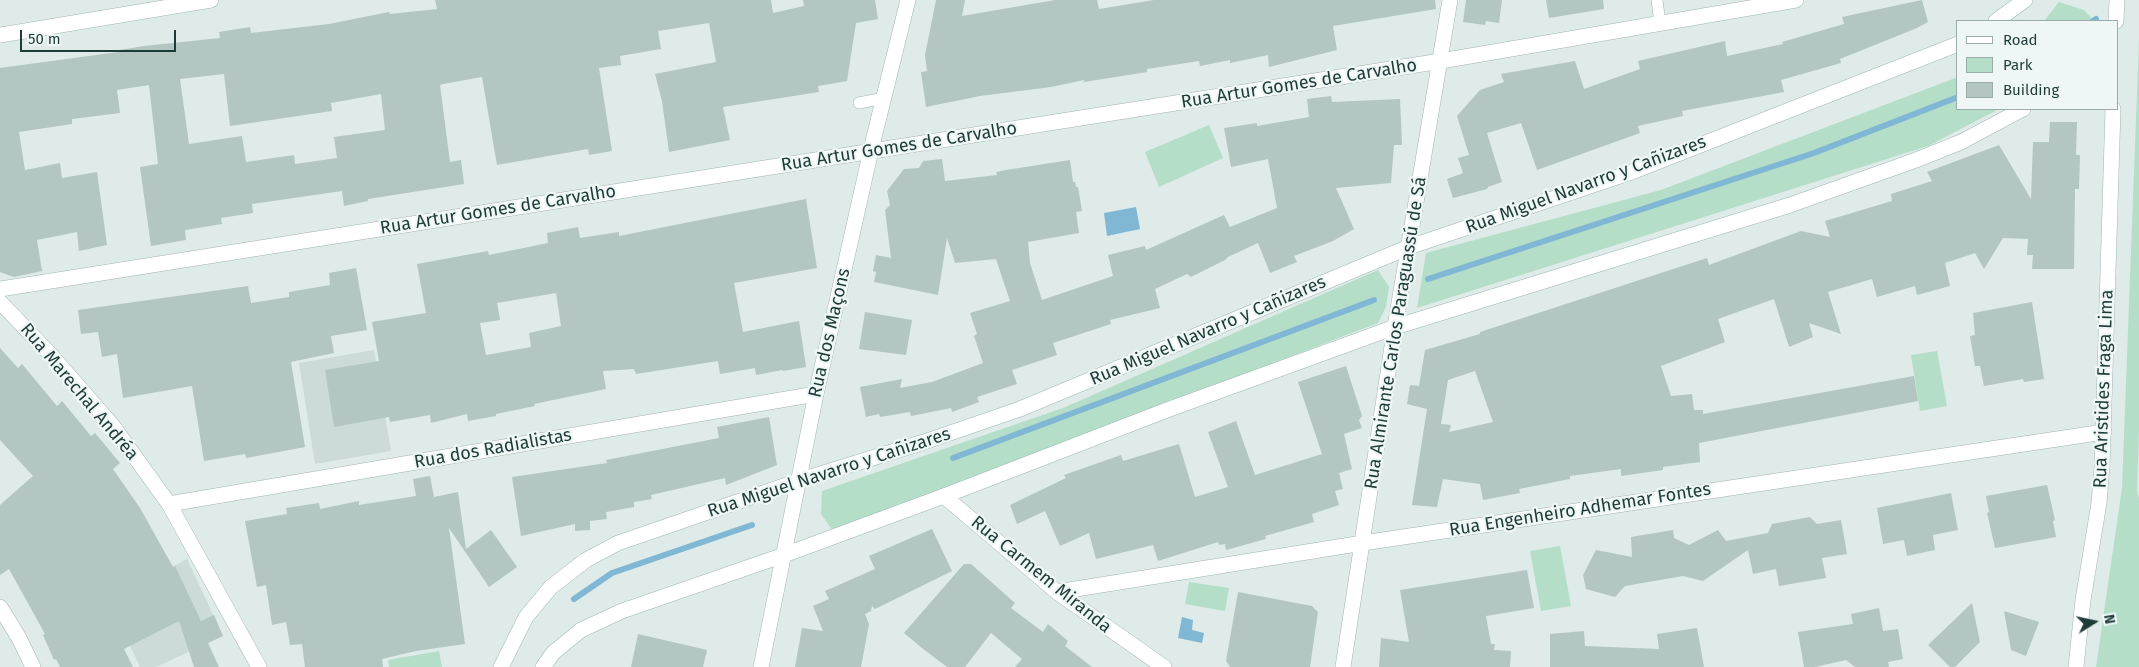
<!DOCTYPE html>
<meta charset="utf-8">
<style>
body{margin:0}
#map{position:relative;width:2139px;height:667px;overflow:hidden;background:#deebe8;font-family:"Fira Sans",sans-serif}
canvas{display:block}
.legend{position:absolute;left:1956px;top:20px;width:162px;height:90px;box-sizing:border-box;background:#eef7f5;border:1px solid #9bacaa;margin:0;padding:6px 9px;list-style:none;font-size:15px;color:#1e3b39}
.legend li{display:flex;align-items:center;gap:10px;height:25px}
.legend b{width:25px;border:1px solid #9bacaa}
.north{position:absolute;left:2069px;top:597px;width:50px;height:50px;-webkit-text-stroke:4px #eef7f5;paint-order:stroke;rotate:80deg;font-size:14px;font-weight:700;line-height:20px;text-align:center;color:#1e3b39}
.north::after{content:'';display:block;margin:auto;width:18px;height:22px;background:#1e3b39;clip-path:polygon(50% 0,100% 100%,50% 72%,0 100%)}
.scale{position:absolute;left:20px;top:30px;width:156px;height:22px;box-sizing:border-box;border:2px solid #1e3b39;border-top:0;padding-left:6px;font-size:15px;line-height:18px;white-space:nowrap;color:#1e3b39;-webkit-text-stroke:4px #eef7f5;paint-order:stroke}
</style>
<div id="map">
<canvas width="2139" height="667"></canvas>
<ul class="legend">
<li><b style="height:6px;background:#fff"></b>Road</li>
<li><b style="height:14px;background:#b4dec8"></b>Park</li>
<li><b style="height:14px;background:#b3c6c1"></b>Building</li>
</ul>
<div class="north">N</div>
<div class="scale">50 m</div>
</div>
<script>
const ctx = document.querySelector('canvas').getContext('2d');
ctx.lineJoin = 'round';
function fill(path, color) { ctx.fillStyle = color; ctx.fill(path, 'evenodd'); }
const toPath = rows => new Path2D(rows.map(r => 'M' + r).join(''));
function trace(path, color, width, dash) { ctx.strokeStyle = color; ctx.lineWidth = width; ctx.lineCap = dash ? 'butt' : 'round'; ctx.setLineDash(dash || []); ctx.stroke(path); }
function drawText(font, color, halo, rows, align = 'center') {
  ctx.font = font + ' "Fira Sans",sans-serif'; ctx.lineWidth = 4.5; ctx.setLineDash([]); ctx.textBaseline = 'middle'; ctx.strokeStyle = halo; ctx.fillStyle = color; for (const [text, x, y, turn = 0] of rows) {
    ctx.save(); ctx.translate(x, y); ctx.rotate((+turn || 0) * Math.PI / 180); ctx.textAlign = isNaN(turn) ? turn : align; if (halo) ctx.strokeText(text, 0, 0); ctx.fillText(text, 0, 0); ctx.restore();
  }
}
fill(toPath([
 [374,350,391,451,315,464,299,363],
 [187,559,223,636,156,667,140,667,109,601]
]), '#ccdbd7');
fill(toPath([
 [2059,2,2084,10,2094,21,2044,21],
 [2139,40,2139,430,2137,491,2139,498,2139,667,2096,667,2122,488],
 [1958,77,1958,109,1999,109,1928,146,1417,308,1426,253,1661,190],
 [1209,125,1223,158,1159,187,1145,152],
 [1378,270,1389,287,1386,307,1378,323,833,531,821,514,822,491,1063,408],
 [1937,351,1947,406,1920,411,1911,355],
 [1560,546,1571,606,1541,611,1530,551],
 [1189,582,1229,588,1225,611,1185,604],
 [439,651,442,667,389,667,388,660]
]), '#b4dec8');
fill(toPath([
 [1136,207,1140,229,1107,236,1104,213],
 [1182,617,1193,620,1192,630,1204,633,1202,643,1178,638]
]), '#80b7d5');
trace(toPath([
 [2093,21,2096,19],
 [1428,279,1814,153,1958,97],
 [953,458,1374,300],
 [574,599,612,573,752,525]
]), '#80b7d5', 6);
fill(toPath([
 [435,0,771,0,773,13,804,6,803,0,875,0,878,19,856,23,847,81,818,86,819,92,723,107,730,140,669,152,662,101,655,74,716,62,709,23,658,31,661,49,620,56,621,65,599,68,612,151,589,155,588,149,497,165,482,77,443,84,440,85,450,162,461,160,464,184,368,199,368,201,344,206,342,191,252,204,253,213,221,218,222,224,185,230,186,240,151,246,140,167,158,164,149,85,117,90,120,113,72,119,72,124,19,132,25,170,60,163,62,178,97,172,107,245,79,251,77,232,37,240,42,271,14,277,0,272,0,68,118,52,119,50,144,46,220,38,219,32,250,27,251,33,329,24,389,12,390,14,437,9],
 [224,74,230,126,332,111,331,103,381,94,385,130,334,137,337,158,295,164,294,155,246,162,242,136,189,144,180,79],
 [936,0,965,0,962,16,1055,0,1097,0,1099,9,1154,0,1435,0,1436,9,1333,26,1337,50,1269,67,1268,55,1230,63,1230,60,1200,66,1199,61,1147,69,1147,72,1084,82,1084,80,1051,87,980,96,926,107,921,72,927,71,925,55],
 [1466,0,1502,0,1499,23,1486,21,1485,25,1463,22],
 [1546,0,1603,0,1604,9,1549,18],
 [1922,0,1928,22,1917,28,1840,59,1841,63,1781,80,1784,92,1682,111,1683,116,1638,126,1640,133,1537,170,1521,123,1487,133,1502,182,1488,187,1487,189,1453,198,1447,179,1463,173,1458,158,1469,155,1457,116,1480,90,1504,82,1501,74,1575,61,1584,89,1640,69,1638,61,1725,41,1727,56,1783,44,1782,42,1844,24,1842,17],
 [1331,96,1332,102,1400,99,1402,145,1394,145,1391,183,1336,188,1354,229,1333,241,1294,256,1297,262,1270,273,1258,243,1228,257,1225,260,1191,277,1187,274,1155,289,1160,308,1110,320,1111,324,1053,343,1057,355,1012,370,1017,384,977,397,979,402,952,412,951,408,911,416,910,412,880,417,879,414,866,417,860,387,902,379,900,388,932,382,983,363,974,336,977,334,970,313,1010,301,996,259,955,263,947,238,938,295,874,282,876,272,873,271,876,255,891,258,885,210,890,205,887,191,904,169,919,168,923,161,942,159,945,181,997,175,996,172,1006,170,1070,160,1073,182,1075,182,1076,187,1078,187,1082,211,1076,212,1079,233,1028,242,1030,263,1042,300,1113,276,1108,255,1145,246,1146,250,1224,215,1230,227,1277,208,1268,159,1231,167,1224,128,1257,123,1257,126,1309,117,1307,99],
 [2050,122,2077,122,2076,155,2080,155,2079,189,2075,189,2074,269,2032,269,2033,255,2027,255,2028,239,2003,238,1984,269,1975,253,1945,263,1950,286,1917,295,1915,286,1877,297,1872,279,1828,292,1841,334,1809,323,1813,337,1789,347,1774,299,1718,319,1725,342,1661,366,1671,396,1692,394,1694,410,1703,410,1703,414,1914,376,1918,401,1699,443,1700,462,1663,467,1663,470,1621,476,1621,469,1570,476,1570,479,1519,489,1520,493,1483,500,1480,484,1443,479,1437,507,1412,505,1427,409,1407,404,1410,385,1419,386,1425,350,1480,334,1480,332,1707,258,1709,265,1801,231,1830,237,1825,221,1892,201,1891,194,1932,181,1927,172,1999,145,2031,199,2033,142,2049,142],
 [1475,371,1493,422,1449,432,1451,425,1441,424,1448,380],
 [806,199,817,268,734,283,743,332,799,321,806,367,783,371,782,370,756,375,755,368,720,374,718,361,636,374,634,369,603,371,606,389,534,404,535,406,496,414,496,416,468,421,467,414,431,423,430,415,390,422,389,417,334,427,325,370,379,361,372,322,426,313,417,264,488,251,489,255,548,243,547,233,578,227,580,238,619,232,619,236],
 [556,293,561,326,529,333,531,347,486,355,480,323,500,320,497,303],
 [356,268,367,330,331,336,334,353,291,362,305,447,246,458,245,454,204,461,192,386,123,398,117,354,102,357,98,332,81,334,78,310,248,286,251,303,289,297,289,292,330,285,329,273],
 [2032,302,2044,379,2024,382,2023,379,1984,386,1980,366,1975,366,1970,336,1975,335,1973,313],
 [865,312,912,320,906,355,859,349],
 [0,348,18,368,22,364,57,406,62,401,91,436,95,433,120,463,113,469,140,508,173,567,175,566,201,621,214,615,223,636,208,643,219,667,194,667,179,621,124,649,133,667,60,667,56,659,54,660,43,635,45,634,9,569,0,575,0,505,33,476,0,440],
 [1346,366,1362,416,1359,420,1362,428,1344,434,1352,469,1339,473,1343,489,1335,491,1339,505,1312,514,1314,522,1265,536,1266,539,1226,550,1225,544,1219,545,1218,542,1158,561,1153,545,1096,559,1089,533,1060,546,1045,511,1017,524,1010,505,1066,478,1064,475,1121,455,1123,461,1179,444,1195,497,1228,487,1208,432,1236,421,1255,475,1322,454,1298,382],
 [769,417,777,465,726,485,725,478,651,495,652,499,634,502,634,507,606,512,607,519,590,521,590,530,575,531,575,524,521,536,512,477,607,463,606,460,719,438,717,427],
 [430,476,434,497,458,492,466,549,491,530,517,567,489,587,449,528,465,644,416,651,382,659,383,667,305,667,302,644,290,645,286,622,272,625,266,585,257,587,245,521,287,514,286,508,319,503,320,509,359,501,359,505,416,496,413,479],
 [2047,485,2055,520,2053,521,2056,537,1995,548,1987,513,1989,512,1986,496],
 [1951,493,1958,530,1933,535,1935,550,1907,556,1904,540,1883,544,1877,508],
 [1810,517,1817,524,1841,520,1847,554,1822,558,1826,578,1779,586,1776,569,1753,574,1748,550,1703,581,1683,576,1625,586,1615,597,1586,589,1583,575,1596,550,1632,557,1631,537,1673,530,1674,538,1689,545,1718,530,1726,541,1768,533,1772,524],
 [932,529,952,571,875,609,872,606,871,611,865,614,869,624,861,667,795,667,802,628,823,631,813,606,829,599,825,591,875,569,869,556],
 [964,564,971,564,1015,603,1011,608,1043,632,1048,624,1068,641,1065,646,1092,667,1015,667,1022,659,991,633,965,667,947,667,922,648,904,633],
 [1527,570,1534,608,1486,616,1491,644,1495,644,1494,650,1511,651,1510,667,1379,667,1381,638,1409,642,1400,590],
 [1238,592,1312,606,1318,612,1310,667,1230,667,1226,661],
 [1972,603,1980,642,1955,667,1950,667,1928,645],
 [1879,608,1883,631,1898,629,1903,659,1888,662,1889,667,1855,667,1846,660,1815,667,1804,667,1798,632,1853,624,1851,614],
 [2004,611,2039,622,2026,656,2011,650],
 [1697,628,1704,667,1550,667,1550,634,1584,631,1585,646,1659,649,1657,634],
 [638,634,707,650,703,667,631,667]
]), '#b3c6c1');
const lane = toPath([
 [1657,0,1660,24],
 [859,103,884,98]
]);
const street = toPath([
 [0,289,1441,61,1796,0],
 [0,302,50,354,112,425,169,504,259,667],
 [944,496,1057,592,1164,667],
 [169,504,816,394],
 [1057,592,1363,543,2104,432],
 [0,607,19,638,33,667],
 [1343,667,1395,327,1450,0]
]);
const secondary = toPath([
 [1996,21,2025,0],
 [2116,21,2117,0],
 [0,35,211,0],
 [501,667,526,617,551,587,586,560,618,543,798,481,924,442,1020,409,1409,247,1629,173,1958,44],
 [543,667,553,653,581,630,622,611,784,555,944,496,1167,410,1395,327,1790,205,1916,160,1961,142,2023,109],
 [761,667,816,394,874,137,908,0],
 [2076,667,2083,600,2099,503,2102,467,2113,109]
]);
trace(lane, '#a1b3b0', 12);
trace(street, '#a1b3b0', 16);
trace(secondary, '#9cb7b3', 16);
trace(lane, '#fff', 11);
trace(street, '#fff', 15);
trace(secondary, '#fff', 15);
drawText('18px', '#1e3b39', '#eef7f5', [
 ["Rua Artur Gomes de Carvalho",1299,84,-9],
 ["Rua Artur Gomes de Carvalho",899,147,-9],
 ["Rua Miguel Navarro y Cañizares",1586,185,-20],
 ["Rua Artur Gomes de Carvalho",498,210,-9],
 ["Rua Miguel Navarro y Cañizares",1208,331,-23],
 ["Rua dos Maçons",830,333,-77],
 ["Rua Almirante Carlos Paraguassú de Sá",1396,333,-81],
 ["Rua Aristides Fraga Lima",2104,389,-88],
 ["Rua Marechal Andréa",79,392,50],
 ["Rua dos Radialistas",493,449,-10],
 ["Rua Miguel Navarro y Cañizares",829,473,-18],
 ["Rua Engenheiro Adhemar Fontes",1580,510,-9],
 ["Rua Carmem Miranda",1041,575,39]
]);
</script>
